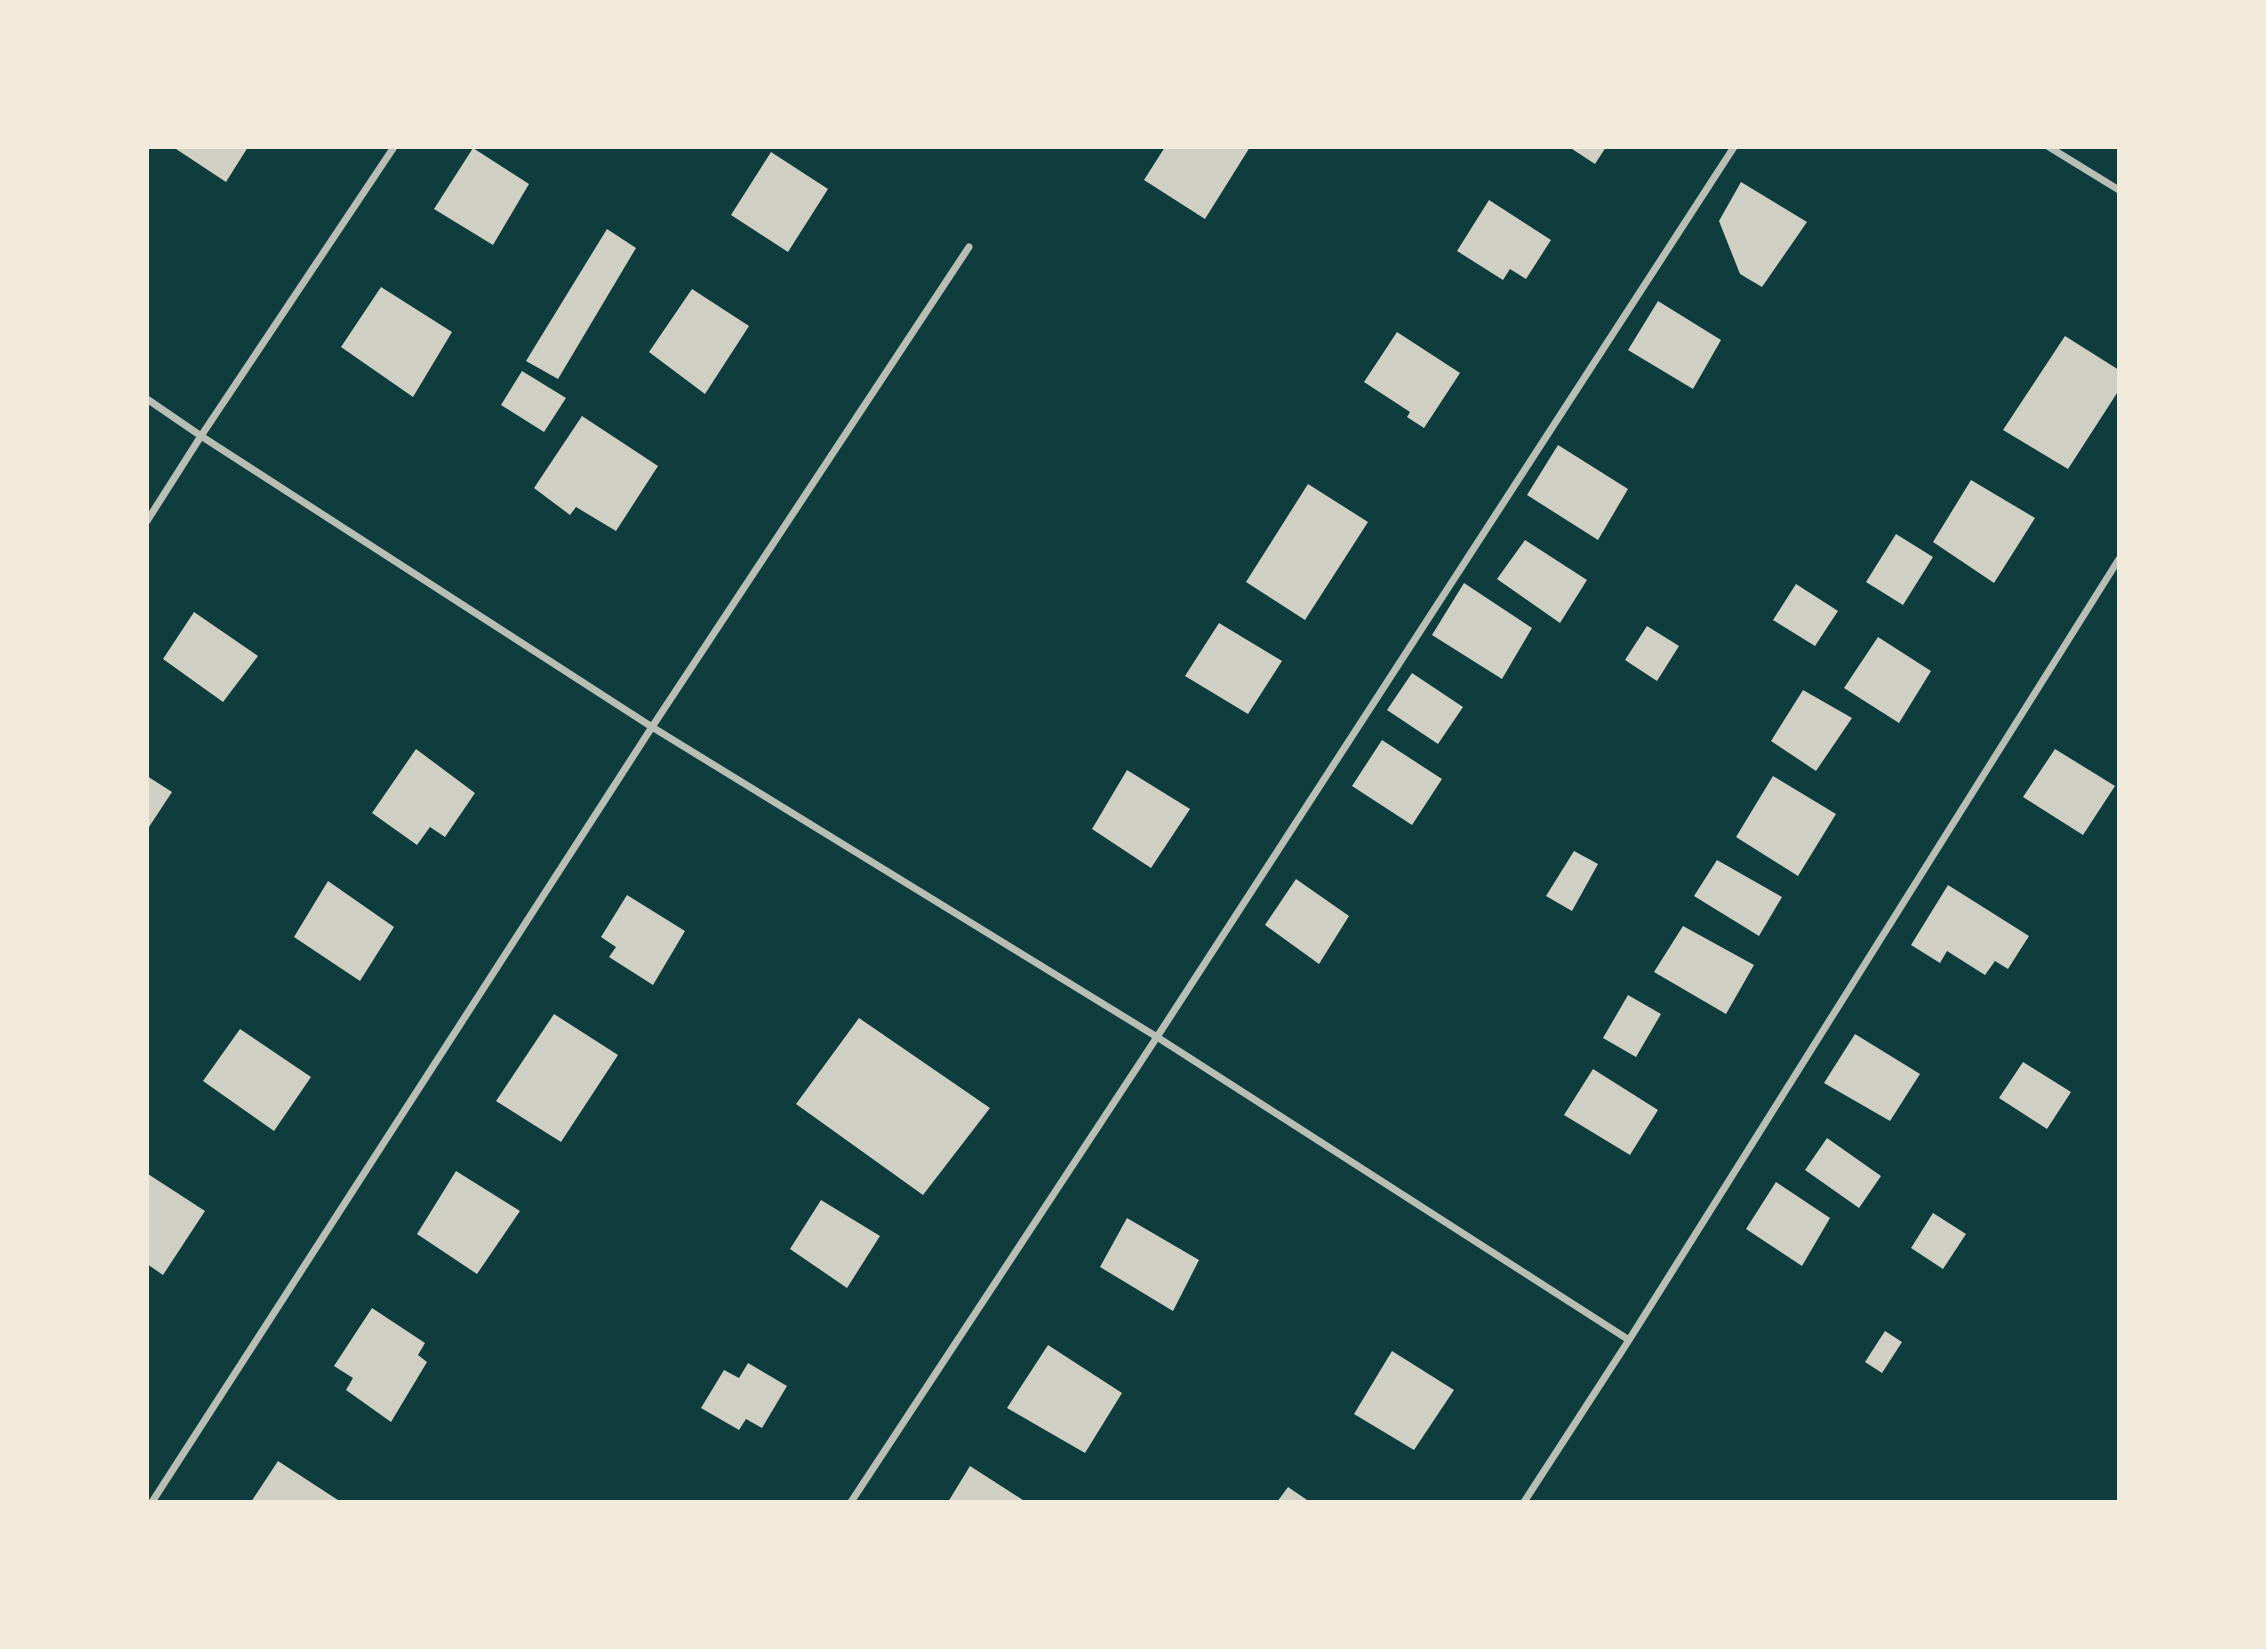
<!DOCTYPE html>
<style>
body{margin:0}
#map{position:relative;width:2266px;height:1649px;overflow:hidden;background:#0f3d3e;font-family:Helvetica,sans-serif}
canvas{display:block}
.frame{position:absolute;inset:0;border:149px solid #f1e9da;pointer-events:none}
</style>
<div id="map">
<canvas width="2266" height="1649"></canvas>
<div class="frame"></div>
</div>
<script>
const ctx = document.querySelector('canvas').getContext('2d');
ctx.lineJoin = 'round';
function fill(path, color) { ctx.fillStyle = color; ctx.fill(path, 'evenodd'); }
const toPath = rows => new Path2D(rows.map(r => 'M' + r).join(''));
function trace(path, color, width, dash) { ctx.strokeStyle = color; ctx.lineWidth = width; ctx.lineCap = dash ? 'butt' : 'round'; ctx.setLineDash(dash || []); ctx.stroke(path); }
fill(toPath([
 [173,147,248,147,226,182],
 [1165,147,1250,147,1205,219,1144,180],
 [1569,147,1606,147,1595,164],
 [473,148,529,184,493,245,434,209],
 [771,152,828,189,788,252,731,215],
 [1741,182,1807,222,1762,287,1740,274,1719,221],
 [1489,200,1551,240,1526,279,1510,269,1503,280,1457,251],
 [607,229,636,248,558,379,526,361],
 [381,287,452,332,413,397,341,347],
 [692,289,749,326,705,394,649,352],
 [1658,301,1721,340,1693,389,1628,350],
 [1397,332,1460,373,1424,428,1407,417,1410,412,1364,382],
 [2065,336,2119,370,2119,390,2068,469,2003,430],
 [522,371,566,398,544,432,501,405],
 [582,416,658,466,616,531,576,507,570,515,534,488],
 [1558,445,1628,489,1598,540,1527,495],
 [1971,480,2035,518,1994,583,1933,542],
 [1308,484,1368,522,1305,620,1246,582],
 [1896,534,1933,557,1903,605,1866,582],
 [1525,540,1587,580,1560,623,1497,579],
 [1464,583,1532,628,1502,679,1432,635],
 [1796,584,1838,611,1815,646,1773,620],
 [194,612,258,656,223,702,163,659],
 [1219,623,1282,661,1248,714,1185,676],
 [1647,626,1679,646,1657,681,1625,660],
 [1878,637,1931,671,1899,723,1844,688],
 [1412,673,1463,707,1438,744,1387,710],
 [1803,690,1852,718,1816,771,1771,741],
 [1382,740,1442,779,1412,825,1352,786],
 [416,749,475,793,445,837,430,827,417,845,372,813],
 [2055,749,2115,786,2083,835,2023,797],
 [1127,770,1190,809,1151,868,1092,829],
 [147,776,172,792,147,830],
 [1773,776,1836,814,1798,876,1736,837],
 [1574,851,1598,864,1572,911,1546,896],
 [1717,860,1782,897,1759,936,1694,896],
 [1296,879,1349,916,1319,964,1265,925],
 [328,881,394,927,360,981,294,937],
 [1948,885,2029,936,2008,969,1995,961,1985,975,1947,951,1940,963,1911,945],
 [627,895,685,931,653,985,609,957,616,947,601,937],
 [1683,926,1754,965,1726,1014,1654,972],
 [1628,995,1661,1014,1636,1057,1603,1038],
 [554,1014,618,1055,561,1142,496,1101],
 [859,1018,990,1108,923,1195,796,1104],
 [240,1029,311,1077,274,1131,203,1081],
 [1855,1034,1920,1074,1890,1121,1824,1083],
 [2023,1062,2071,1092,2047,1129,1999,1098],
 [1593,1069,1658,1110,1630,1155,1564,1115],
 [1827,1138,1881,1176,1859,1208,1805,1170],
 [456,1171,520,1211,477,1274,417,1234],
 [148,1174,205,1211,163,1275,147,1264],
 [1776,1182,1830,1218,1802,1266,1746,1229],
 [821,1200,880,1236,847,1288,790,1249],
 [1933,1213,1966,1234,1943,1269,1911,1248],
 [1127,1218,1199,1260,1173,1311,1100,1267],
 [372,1308,425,1343,418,1355,427,1362,391,1422,346,1390,353,1378,334,1366],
 [1885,1331,1902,1342,1882,1373,1865,1362],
 [1048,1345,1122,1393,1085,1453,1007,1408],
 [1392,1351,1454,1390,1414,1450,1354,1414],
 [748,1363,787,1386,762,1428,746,1419,739,1430,701,1408,724,1370,739,1378],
 [278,1461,341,1502,251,1502],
 [970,1466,1026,1502,948,1502],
 [1288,1487,1310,1502,1277,1502]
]), '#cfcfc3');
trace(toPath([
 [2049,147,2119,190],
 [147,399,201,436,652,727,1157,1037,1629,1340],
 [147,521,201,436,394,147],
 [152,1502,652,727,969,247],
 [851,1502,1157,1037,1734,147],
 [1524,1502,1629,1340,2119,559]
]), '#b8beb3', 7);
</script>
